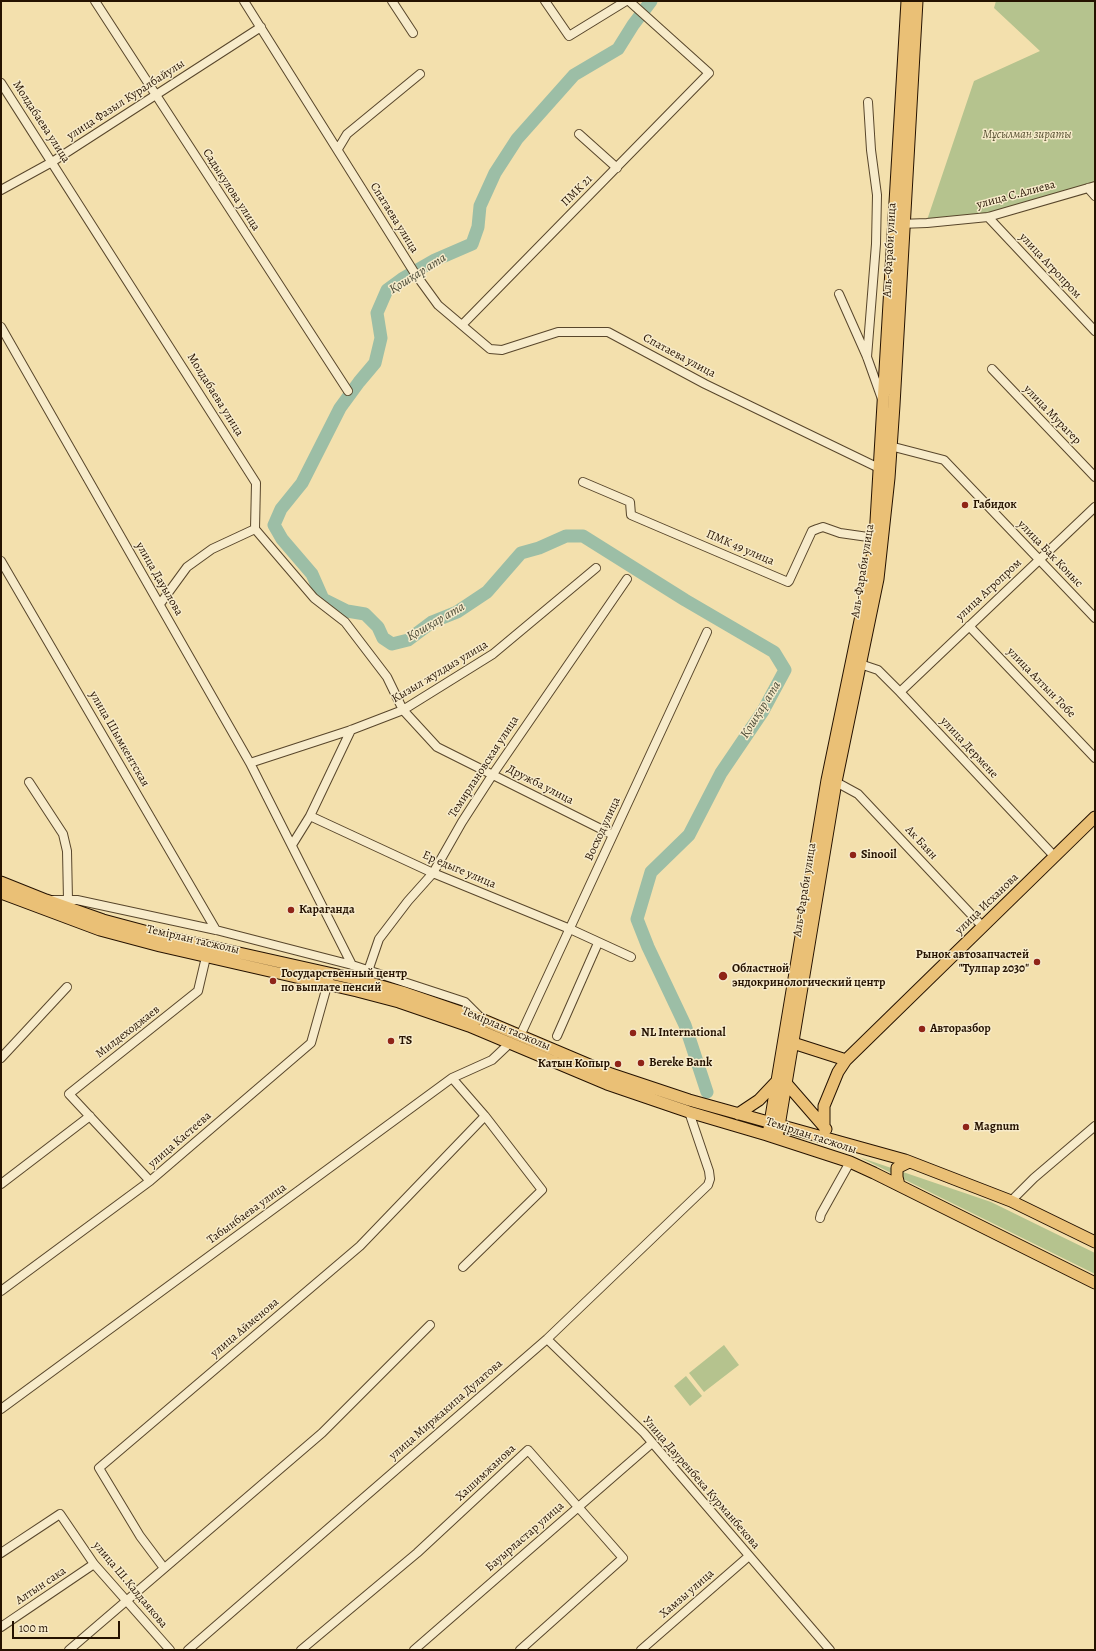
<!DOCTYPE html>
<meta charset="utf-8">
<style>
body{margin:0}
#map{position:relative;width:1096px;height:1651px;overflow:hidden;background:#f3e0ad;font-family:Alegreya,serif}
canvas{display:block}
.frame{position:absolute;inset:0;border:2px solid #251200;pointer-events:none}
.scale{position:absolute;left:12px;top:1621px;width:108px;height:18px;box-sizing:border-box;border:2px solid #251200;border-top:0;padding-left:5px;font-size:12px;line-height:14px;white-space:nowrap;color:#251200;-webkit-text-stroke:3px #f7ebca;paint-order:stroke}
</style>
<div id="map">
<canvas width="1096" height="1651"></canvas>
<div class="frame"></div>
<div class="scale">100 m</div>
</div>
<script>
const ctx = document.querySelector('canvas').getContext('2d');
ctx.lineJoin = 'round';
function fill(path, color) { ctx.fillStyle = color; ctx.fill(path, 'evenodd'); }
const toPath = rows => new Path2D(rows.map(r => 'M' + r).join(''));
function trace(path, color, width, dash) { ctx.strokeStyle = color; ctx.lineWidth = width; ctx.lineCap = dash ? 'butt' : 'round'; ctx.setLineDash(dash || []); ctx.stroke(path); }
function drawText(font, color, halo, rows, align = 'center') {
  ctx.font = font + ' Alegreya,serif'; ctx.lineWidth = 3; ctx.setLineDash([]); ctx.textBaseline = 'middle'; ctx.strokeStyle = halo; ctx.fillStyle = color; for (const [text, x, y, turn = 0] of rows) {
    ctx.save(); ctx.translate(x, y); ctx.rotate((+turn || 0) * Math.PI / 180); ctx.textAlign = isNaN(turn) ? turn : align; if (halo) ctx.strokeText(text, 0, 0); ctx.fillText(text, 0, 0); ctx.restore();
  }
}
fill(toPath([
 [996,1,1095,1,1095,186,988,217,925,226,974,81,1040,51,994,8],
 [859,1157,991,1202,1095,1253,1095,1274],
 [724,1345,739,1365,704,1392,689,1373],
 [686,1376,702,1396,690,1406,674,1386]
]), '#b5c38e');
trace(toPath([
 [651,1,633,25,618,49,574,75,517,139,495,173,480,206,478,227,472,244,435,260,402,279,387,290,377,313,381,338,375,363,359,382,340,408,302,483,281,509,274,525,282,539,312,574,323,599,347,611,365,614,378,627,383,638,392,644,408,640,432,622,457,612,487,592,521,553,539,548,566,536,583,536,685,600,774,652,785,670,763,711,721,773,689,835,651,872,637,919,648,947,685,1025,707,1092]
]), '#9cbea6', 13);
const minor = toPath([
 [95,1,348,391],
 [244,1,414,272,438,305,490,349,502,350,558,332,608,332,705,384,883,470],
 [392,1,413,33],
 [545,1,569,36,626,1],
 [1,83,256,483,255,529,314,598,345,622,387,677,403,710,437,747,613,835],
 [579,134,617,168],
 [338,149,347,134,420,74],
 [1088,188,1095,196],
 [1,190,52,162,261,27],
 [988,217,1095,331],
 [899,224,927,223,988,217,1095,186],
 [839,294,867,357,882,399],
 [462,325,709,73,629,1],
 [1,327,250,763,352,965],
 [867,357,876,244,877,195,871,150,868,102],
 [992,369,1095,477],
 [890,446,944,460,1095,618],
 [583,482,630,502,631,515,788,582,789,581,812,531,817,529,823,527,840,533,875,538],
 [1,561,216,930],
 [160,604,187,567,212,549,255,529],
 [969,626,1095,758],
 [860,664,878,670,900,692,1055,857],
 [900,692,1095,507],
 [250,763,351,730,403,710,493,654,596,568],
 [29,782,63,834,67,851,68,900],
 [836,782,858,794,983,927],
 [310,816,351,730],
 [292,845,310,816,433,873,570,929,631,957],
 [53,900,77,900,216,930,352,965,465,1002,480,1017],
 [368,971,379,939,408,901,433,873,462,822,493,774,627,579],
 [520,1036,707,632],
 [557,1036,598,943],
 [1,1058,67,987],
 [452,1078,485,1116,542,1190,463,1267],
 [150,1181,69,1094,198,991,206,957],
 [1,1184,90,1116],
 [1011,1201,1034,1178,1095,1126],
 [820,1218,821,1214,850,1162],
 [1,1291,150,1181,311,1043,329,979],
 [547,1339,644,1433,830,1650],
 [1,1409,452,1078,492,1060,510,1043],
 [1,1553,60,1514,94,1564,170,1650],
 [164,1568,140,1536,99,1468,360,1246,485,1116],
 [1,1627,94,1564],
 [69,1650,322,1433,430,1325],
 [188,1650,547,1339,708,1185,710,1179,709,1171,689,1112],
 [301,1650,417,1553,528,1450,623,1558,520,1650],
 [414,1650,652,1443],
 [641,1650,749,1556]
]);
const major = toPath([
 [1,882,46,900,103,920,163,936,360,980,402,992,481,1019,611,1074,689,1100,905,1160,1011,1201,1095,1242],
 [1,893,100,930,160,946,357,991,399,1002,469,1026,607,1084,689,1112,767,1135,850,1162,874,1173,1095,1283],
 [793,1043,846,1060],
 [786,1083,826,1129],
 [738,1114,759,1100,776,1082],
 [824,1127,824,1106,838,1072,846,1060,1095,817],
 [769,1129,827,780,869,577,875,538,907,1],
 [778,1132,836,782,878,579,889,478,894,405,917,1],
 [899,1185,897,1177,897,1168,909,1162]
]);
trace(minor, '#58462b', 10);
trace(major, '#251200', 13);
trace(minor, '#f7ebca', 8);
trace(major, '#eac076', 11);
for (const [x, y, r, color] of [
 [965,505,4,"#8f2418"],
 [853,855,4,"#8f2418"],
 [291,910,4,"#8f2418"],
 [1037,962,4,"#8f2418"],
 [723,976,5,"#8f2418"],
 [273,981,4,"#8f2418"],
 [922,1029,4,"#8f2418"],
 [633,1033,4,"#8f2418"],
 [391,1041,4,"#8f2418"],
 [641,1063,4,"#8f2418"],
 [618,1064,4,"#8f2418"],
 [966,1127,4,"#8f2418"]
]) { const dot = new Path2D(); dot.arc(x, y, r, 0, 2 * Math.PI); ctx.fillStyle = color; ctx.fill(dot); trace(dot, '#f7ebca', 1.5); }
drawText('12px', '#251200', '#f7ebca', [
 ["улица Фазыл Куралбайулы",126,100,-33],
 ["Молдабаева улица",41,122,57],
 ["Садыкулова улица",231,190,57],
 ["ПМК 21",577,191,-45],
 ["улица С.Алиева",1016,195,-15],
 ["Спатаева улица",394,218,58],
 ["Аль-Фараби улица",890,250,-87],
 ["улица Агропром",1050,266,47],
 ["Спатаева улица",679,356,28],
 ["Молдабаева улица",215,395,58],
 ["улица Мурагер",1052,415,46],
 ["ПМК 49 улица",740,548,23],
 ["улица Бак Коныс",1050,554,46],
 ["Аль-Фараби улица",863,571,-81],
 ["улица Дауылова",159,579,60],
 ["улица Агропром",989,590,-43],
 ["Кызыл жулдыз улица",440,672,-31],
 ["улица Алтын Тобе",1041,683,46],
 ["улица Шымкентская",119,739,60],
 ["улица Дермене",969,748,47],
 ["Темирлановская улица",484,767,-57],
 ["Дружба улица",540,785,27],
 ["Восход улица",603,829,-65],
 ["Ак Баян",921,843,47],
 ["Ер едыге улица",459,870,23],
 ["Аль-Фараби улица",805,890,-81],
 ["улица Исханова",987,904,-44],
 ["Темірлан тасжолы",193,940,13],
 ["Темірлан тасжолы",506,1029,23],
 ["Милдеходжаев",128,1032,-38],
 ["Темірлан тасжолы",811,1136,18],
 ["улица Кастеева",180,1140,-41],
 ["Табынбаева улица",247,1214,-36],
 ["улица Айменова",245,1328,-40],
 ["улица Миржакипа Дулатова",446,1410,-41],
 ["Хашимжанова",486,1473,-43],
 ["Улица Дауренбека Курманбекова",701,1483,49],
 ["Бауырластар улица",525,1537,-41],
 ["улица Ш.Калдаякова",130,1585,50],
 ["Алтын сака",41,1586,-34],
 ["Хамзы улица",687,1594,-41]
]);
drawText('italic 12px', '#575032', '#f7ebca', [
 ["Мұсылман зираты",1027,135]
]);
drawText('bold 12px', '#251200', '#f7ebca', [
 ["Габидок",973,505],
 ["Sinooil",861,855],
 ["Караганда",299,910],
 ["Рынок автозапчастей",1029,955,"right"],
 ["\"Тулпар 2030\"",1029,969,"right"],
 ["Областной",732,969],
 ["эндокринологический центр",732,983],
 ["Государственный центр",281,974],
 ["по выплате пенсий",281,988],
 ["Авторазбор",930,1029],
 ["NL International",641,1033],
 ["TS",399,1041],
 ["Bereke Bank",649,1063],
 ["Катын Копыр",610,1064,"right"],
 ["Magnum",974,1127]
], 'left');
drawText('italic 13px', '#4f4e3a', '#f7ebca', [
 ["Қошқар ата",418,274,-32],
 ["Қошқар ата",436,622,-30],
 ["Қошқар ата",761,710,-58]
]);
</script>
